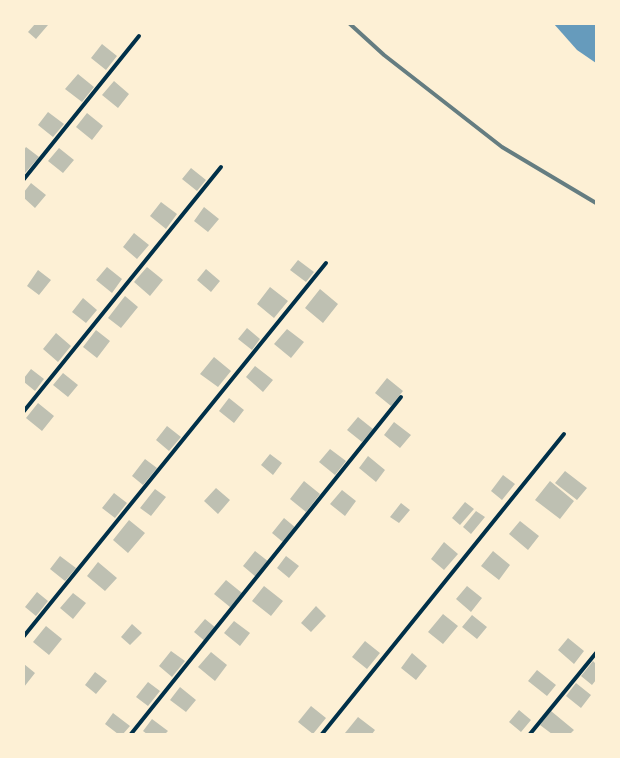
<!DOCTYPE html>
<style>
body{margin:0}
#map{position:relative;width:620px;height:758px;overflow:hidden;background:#fdf0d5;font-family:"Source Serif 4",serif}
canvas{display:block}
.frame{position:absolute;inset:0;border:25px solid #fdf0d5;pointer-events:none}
</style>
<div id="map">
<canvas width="620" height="758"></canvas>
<div class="frame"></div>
</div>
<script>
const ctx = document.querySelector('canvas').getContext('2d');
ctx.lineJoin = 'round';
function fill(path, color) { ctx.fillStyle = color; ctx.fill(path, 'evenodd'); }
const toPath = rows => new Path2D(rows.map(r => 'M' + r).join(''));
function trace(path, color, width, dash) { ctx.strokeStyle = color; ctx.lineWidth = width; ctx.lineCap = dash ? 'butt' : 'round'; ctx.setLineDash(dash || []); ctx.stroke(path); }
fill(toPath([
 [554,24,596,24,596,63,577,50]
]), '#669bbc');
fill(toPath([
 [35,24,46,24,48,25,36,39,28,32],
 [102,44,117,56,106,70,91,58],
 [78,74,94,87,82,102,65,89],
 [114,81,129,94,118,108,102,95],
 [48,112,64,124,53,137,38,125],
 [87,113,103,126,92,140,76,127],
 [26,147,39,157,25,173,24,172,24,150],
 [59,148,74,160,63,173,48,161],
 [191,168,206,180,197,191,182,179],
 [31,183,46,195,35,208,24,198,24,192],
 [161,202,177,214,166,229,150,216],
 [204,207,219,219,208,232,194,221],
 [134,233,149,245,137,259,123,247],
 [298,260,314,272,306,282,290,270],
 [107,267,122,279,112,293,96,280],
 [147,267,163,280,150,296,134,282],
 [206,269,220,281,211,292,197,280],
 [38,270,51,280,39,295,27,286],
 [270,287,288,301,274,318,257,304],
 [320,289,338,304,323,323,305,308],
 [125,296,138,307,121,328,108,318],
 [83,298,97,310,86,323,72,312],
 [247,328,260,339,252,350,238,339],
 [287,329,304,342,291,358,274,344],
 [96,330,110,341,97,358,83,347],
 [56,333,71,346,58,362,43,349],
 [214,357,231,371,218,387,200,374],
 [255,366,273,380,263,392,246,377],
 [31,369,44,379,35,391,24,382,24,378],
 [63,373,78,385,68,397,53,385],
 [387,378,403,391,391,406,375,393],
 [229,398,244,410,234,423,219,411],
 [38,403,54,416,42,431,26,418],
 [358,417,373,429,362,442,347,430],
 [394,422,411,435,400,448,384,435],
 [167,426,181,437,169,451,156,440],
 [330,449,346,461,335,475,319,462],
 [270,454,282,463,273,475,261,465],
 [368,456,385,470,376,482,359,468],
 [145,459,157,468,143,485,132,476],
 [565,471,587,488,577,500,555,483],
 [503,475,515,484,502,500,491,491],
 [304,481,320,494,306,512,290,499],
 [550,481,574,501,560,519,535,500],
 [216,488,230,500,218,514,204,501],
 [155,489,166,497,151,516,140,508],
 [342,490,356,501,345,516,330,504],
 [114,493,127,503,115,518,102,508],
 [465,502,474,509,460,525,452,518],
 [401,503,410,510,399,523,390,517],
 [476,511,485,517,471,534,463,527],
 [284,518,296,528,284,543,272,533],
 [129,520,145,533,128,553,113,540],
 [520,521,539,536,528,550,509,534],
 [444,542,458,554,444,570,431,559],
 [255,551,269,562,256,577,243,566],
 [493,551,510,565,499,580,481,566],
 [60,556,76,568,65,581,50,569],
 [286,556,299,566,289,578,277,568],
 [98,562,117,578,105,591,87,576],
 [226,580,242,593,230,607,214,594],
 [264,586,283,601,271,616,252,601],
 [467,586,482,598,471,612,456,599],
 [37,592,48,601,36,616,25,607],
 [73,593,86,603,73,619,60,608],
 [316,606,326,616,311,632,301,623],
 [443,614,458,626,443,644,428,632],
 [472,615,487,627,477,639,462,627],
 [205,619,216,628,206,642,194,632],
 [234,621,250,633,240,646,224,633],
 [132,624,142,633,130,645,121,637],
 [46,626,62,639,49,655,33,642],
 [568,638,584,651,574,664,558,650],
 [365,641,380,653,367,669,352,657],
 [171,651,185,661,172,677,159,666],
 [211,652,227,665,215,681,198,667],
 [412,653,427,666,416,680,401,668],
 [593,661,596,664,596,680,592,685,581,676],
 [24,664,35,673,24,687],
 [537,670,556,685,547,696,528,681],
 [95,672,107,681,96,694,85,685],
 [148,682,160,691,148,706,136,697],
 [576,683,591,695,581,708,566,696],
 [180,687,196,700,186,712,170,700],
 [311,706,326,718,313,734,298,722],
 [519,710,531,720,521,732,509,722],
 [551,711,574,730,570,734,552,734,540,725],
 [113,713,130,726,123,734,118,734,105,724],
 [358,717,375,730,372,734,345,733],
 [152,719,168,731,165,734,147,734,143,731]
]), '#bec0b2');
trace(toPath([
 [24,179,139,36],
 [24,411,221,167],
 [24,636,326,263],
 [131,734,401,397],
 [322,734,564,434],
 [530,734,596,653]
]), '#003049', 4);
trace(toPath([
 [350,24,384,55,502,147,596,203]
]), '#657d81', 4);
</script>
